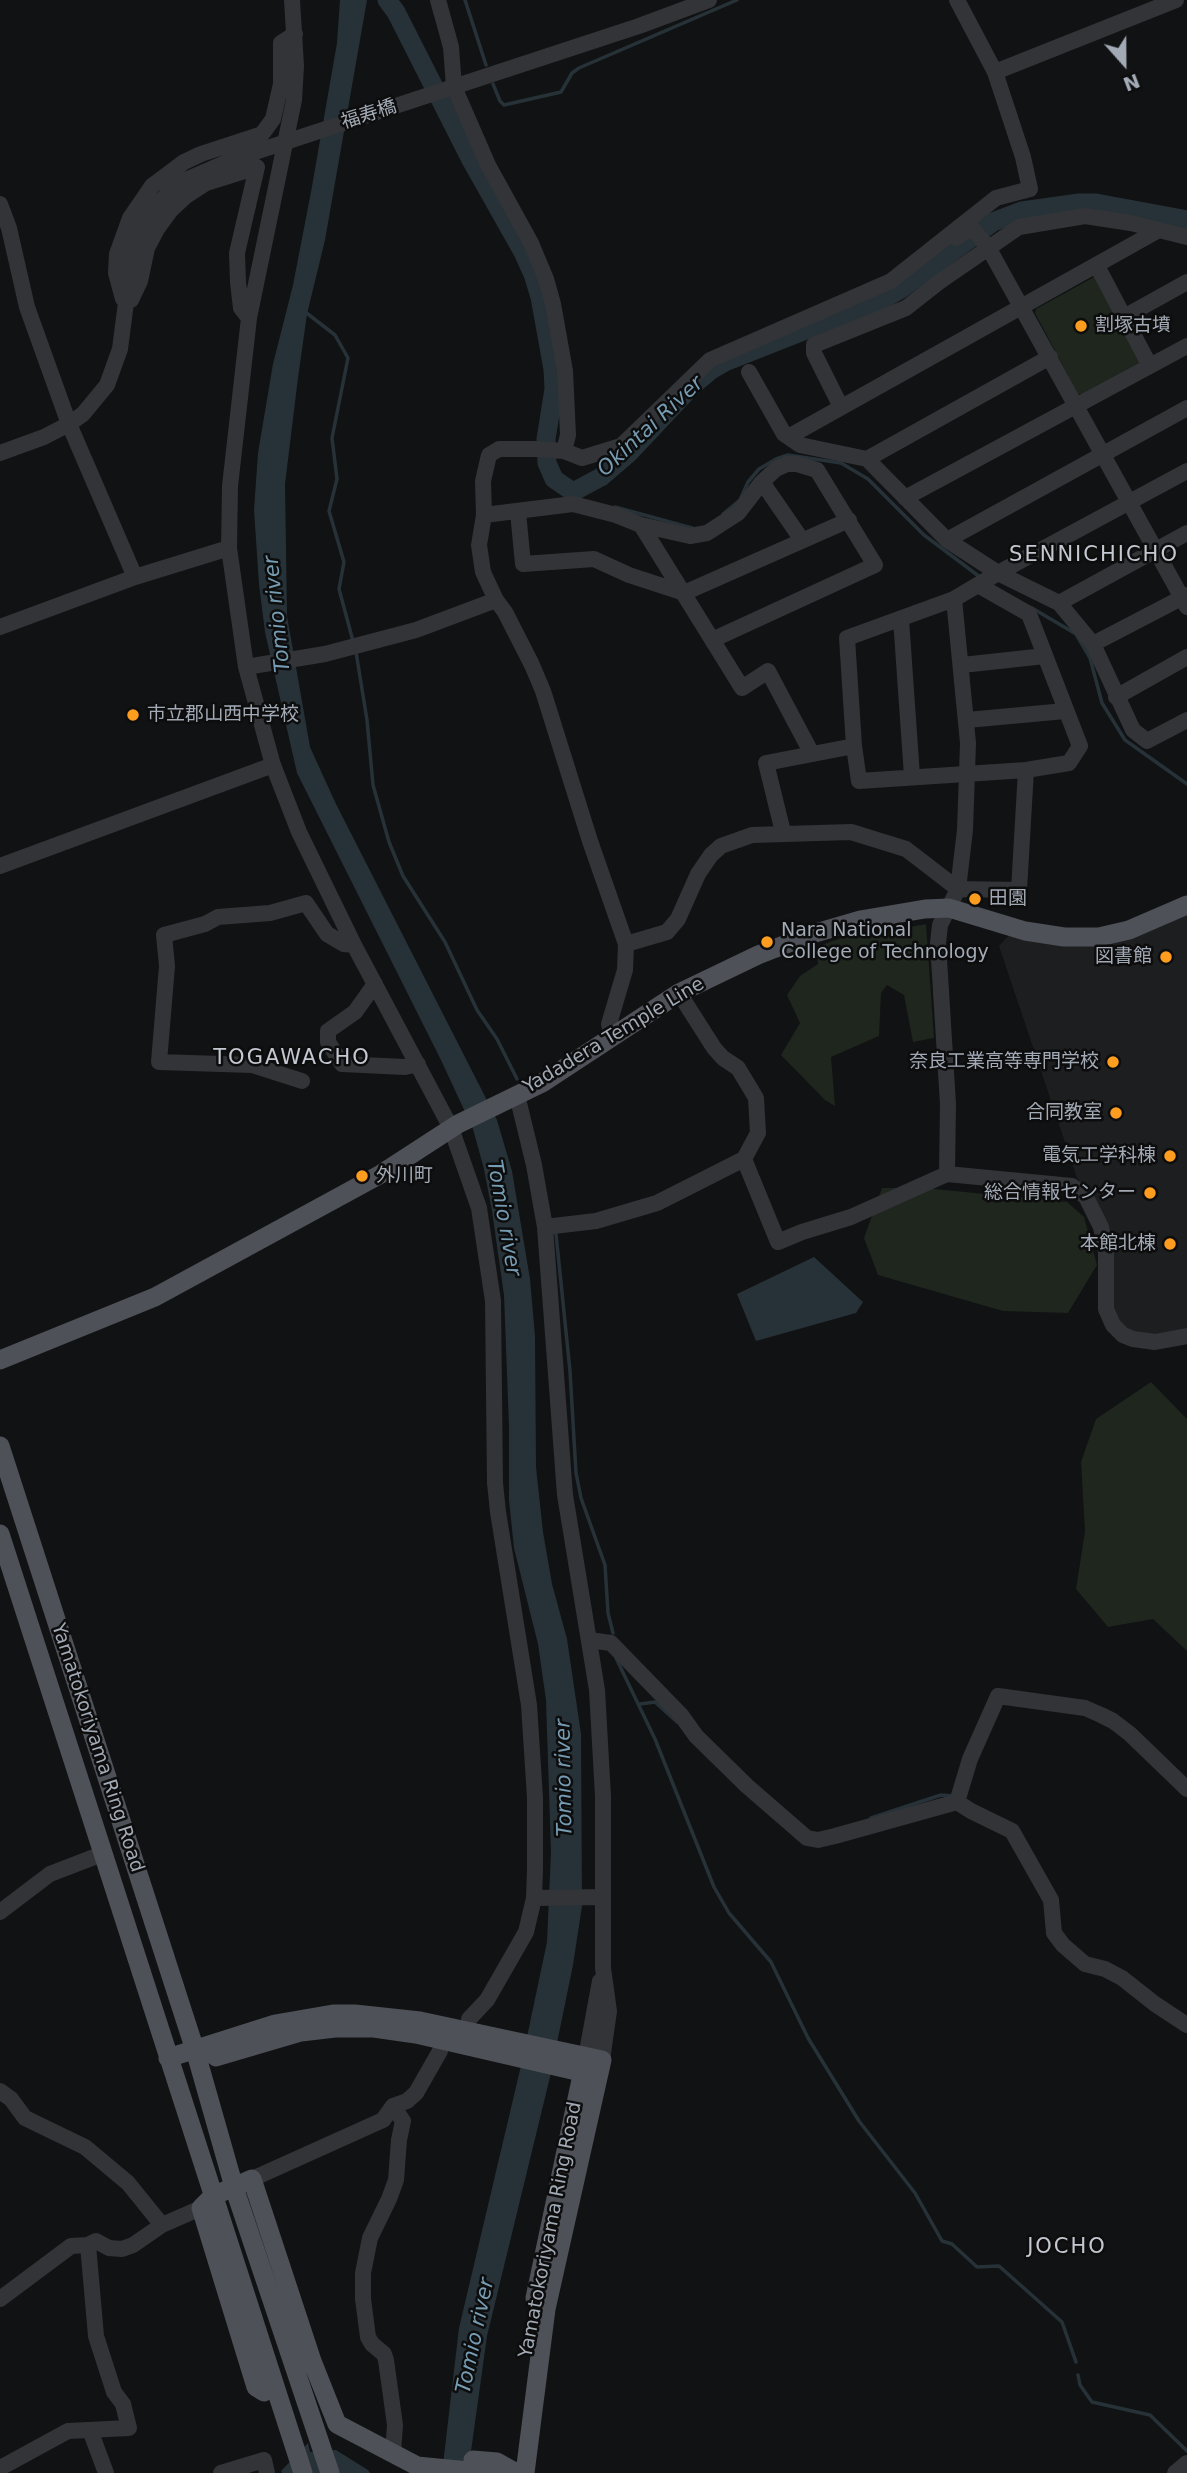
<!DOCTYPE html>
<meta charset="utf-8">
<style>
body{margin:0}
#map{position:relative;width:1187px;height:2473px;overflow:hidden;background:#111213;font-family:"DejaVu Sans",sans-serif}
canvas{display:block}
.north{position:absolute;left:1089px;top:28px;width:70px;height:70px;-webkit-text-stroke:5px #0d0d0e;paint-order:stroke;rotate:159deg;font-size:19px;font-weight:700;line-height:28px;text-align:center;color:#a2aab5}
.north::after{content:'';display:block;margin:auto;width:24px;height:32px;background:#a2aab5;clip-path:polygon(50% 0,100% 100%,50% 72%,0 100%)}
</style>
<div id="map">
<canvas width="1187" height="2473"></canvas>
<div class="north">N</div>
</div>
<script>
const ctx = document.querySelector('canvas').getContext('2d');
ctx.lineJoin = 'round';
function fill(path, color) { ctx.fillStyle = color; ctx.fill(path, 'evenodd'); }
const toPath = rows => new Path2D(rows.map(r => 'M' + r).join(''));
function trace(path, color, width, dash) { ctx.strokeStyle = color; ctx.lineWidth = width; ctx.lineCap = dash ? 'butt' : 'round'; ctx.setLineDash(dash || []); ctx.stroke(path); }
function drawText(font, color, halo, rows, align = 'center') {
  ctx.font = font + ' "DejaVu Sans","Noto Sans JP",sans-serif'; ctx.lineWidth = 5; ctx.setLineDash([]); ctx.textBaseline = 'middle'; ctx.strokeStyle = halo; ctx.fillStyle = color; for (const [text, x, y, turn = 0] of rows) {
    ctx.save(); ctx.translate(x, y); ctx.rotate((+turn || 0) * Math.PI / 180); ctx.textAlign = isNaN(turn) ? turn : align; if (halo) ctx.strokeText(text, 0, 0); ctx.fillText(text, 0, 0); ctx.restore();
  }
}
fill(toPath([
 [1187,908,1187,1333,1146,1339,1115,1322,1096,1207,1077,1178,999,946,1011,933,1064,945]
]), '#1d1e20');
fill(toPath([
 [1094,277,1140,362,1082,394,1078,394,1035,313,1036,309],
 [926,924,934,1038,913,1042,904,995,887,985,881,993,879,1036,831,1057,835,1106,825,1100,781,1055,800,1023,787,995,800,976,818,964,816,947,844,937,859,936],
 [882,1188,924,1188,1067,1202,1084,1217,1097,1265,1068,1313,1003,1311,878,1275,864,1238],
 [1151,1382,1187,1419,1187,1651,1153,1619,1108,1627,1076,1589,1085,1531,1081,1462,1096,1419]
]), '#1e261e');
fill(toPath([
 [340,0,367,0,325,240,307,314,298,378,285,484,287,616,310,747,335,802,497,1120,512,1171,530,1279,535,1336,536,1467,543,1532,552,1584,567,1639,581,1734,582,1906,573,1965,550,2077,487,2336,468,2473,442,2473,459,2328,520,2070,547,1942,551,1852,546,1700,538,1644,514,1548,509,1500,509,1426,504,1295,492,1211,484,1169,473,1129,441,1060,297,773,265,632,259,584,254,510,258,453,273,364,293,285,311,192,337,43],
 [814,1257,863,1302,856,1313,756,1341,737,1294],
 [308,2443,310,2452,336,2450,368,2470,370,2473,282,2473,281,2471]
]), '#273238');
trace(toPath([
 [465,0,486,65],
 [493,84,500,101,504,105,561,92,572,73,579,68,737,0],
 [304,311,335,335,348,358,332,438,337,479,329,511,344,562,339,589,353,641],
 [573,492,580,498],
 [615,507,692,528],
 [723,514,740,500,748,482,759,469,776,459,788,455,841,463,868,479,924,535,980,577],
 [1032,608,1076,634,1090,658,1102,703,1125,740,1187,784],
 [356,652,367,720,373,785,389,842,403,876,445,942,477,1010,497,1039,517,1079],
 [556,1234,570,1371,576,1473,581,1498,605,1565,608,1613,613,1633],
 [616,1658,655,1739,714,1887,729,1913,771,1962,808,2038,859,2121,915,2193,942,2241,952,2244,977,2267,999,2266,1062,2322,1076,2362],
 [640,1704,655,1702,677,1722],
 [871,1818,941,1795,954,1796],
 [1078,2375,1080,2385,1092,2402,1150,2415,1187,2451]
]), '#273238', 3.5);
trace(toPath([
 [387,0,396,12,470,158,523,252,533,274,540,297,553,369,554,389,546,439,547,463,554,479,573,492,601,477,629,453,691,387,711,370,725,362,882,300,901,289,993,222,1022,211,1079,203,1096,203,1187,220]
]), '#273238', 19);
trace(toPath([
 [292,0,296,66,294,100,249,318,230,486,229,548,246,667,273,765,299,832,354,945,451,1128,479,1208,493,1301,495,1483,498,1512,529,1705,535,1798,535,1869,534,1898,526,1932,487,2000,469,2019],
 [438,0,451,47,454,87,488,165,531,243,546,279,553,304,565,371,568,435,564,451],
 [995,72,1176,0],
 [0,204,9,228,27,307,69,424,135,577],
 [956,238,971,227,988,247,1187,607],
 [1097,266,1150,366],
 [123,299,116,273,117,254,130,218,152,186,184,162,201,154,262,134,273,119,281,84,281,43,295,34],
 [131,300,140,281,147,248,157,229,170,211,186,196,206,183,257,167,237,253,238,282,241,308,249,318],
 [1124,317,1187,282],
 [749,372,784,434,800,445,867,459,947,540,998,573,1059,603,1093,644,1133,730,1147,741,1187,720],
 [841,407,814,353,814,345,906,308,939,282,1019,227,1085,216,1131,223,1187,237],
 [790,436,1157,231],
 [0,453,44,437,69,424,83,414,107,385,120,349,132,256,137,238,155,206,181,182,234,159,639,26,709,0],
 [867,459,1050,357],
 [762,482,802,540],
 [905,498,1187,346],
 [518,512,523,564,594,559,629,575,684,593,849,520],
 [484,515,573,504,616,515,641,525,690,536,707,533,738,513,762,482,776,469,787,464,797,464,817,470,875,565,712,640],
 [641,525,742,688,768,671,812,754],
 [947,540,1187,408],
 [978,585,1029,614,1080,746,1069,763,1026,770,859,781,854,746,847,638,954,599,998,573,1187,471],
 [1059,603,1187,533],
 [901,619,912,776],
 [0,627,135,577,229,548],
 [1093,644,1187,595],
 [962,665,1045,656],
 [246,667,325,654,416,630,496,600],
 [1116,697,1187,657],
 [967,720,1065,711],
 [783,832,766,763,854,746],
 [0,866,273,765],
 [626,944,667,932,678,919,698,874,711,855,721,846,752,835,851,832,906,849,958,889,1019,890,1026,770],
 [375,984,355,1012,328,1031,328,1042,342,1064,405,1067,418,1064],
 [679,993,714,1048,723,1058,738,1068,756,1098,758,1133,744,1159],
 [612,1038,609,1024,625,970,626,944,590,841,543,691,532,665,505,612,496,600,483,572,479,545,484,515,483,481,489,455,499,449,536,449,564,451,582,458,621,446,710,360,891,281,996,198,1030,189,1023,157,995,72,957,0],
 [302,1081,252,1065,159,1062,167,966,164,935,205,924,218,917,270,913,306,903,327,934,344,944,354,945],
 [517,1095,534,1165,545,1227,565,1495,597,1690,603,1796,603,1968,609,2011,602,2060],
 [947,1174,948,1104,938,943,940,925,958,889,965,830,968,743,954,599],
 [545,1227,596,1221,657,1203,744,1159,778,1242,802,1232,851,1217,947,1174,1072,1186,1086,1197,1101,1227,1106,1252,1106,1309,1113,1325,1123,1335,1133,1339,1155,1342,1187,1336],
 [589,1640,611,1643,681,1715,696,1736,747,1786,807,1838,818,1840,835,1836,957,1802],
 [957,1802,971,1811,1012,1831,1051,1900,1054,1933,1063,1945,1085,1964,1105,1969,1122,1978,1155,2004,1187,2025],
 [957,1802,970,1759,998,1696,1085,1708,1101,1715,1113,1721,1130,1734,1187,1789],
 [534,1898,603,1897],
 [0,1912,50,1874,102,1854],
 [586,2057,600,1981],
 [0,2091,11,2099,25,2118,85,2147,128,2183,162,2225],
 [252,2179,383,2120,393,2106,407,2101,416,2093,440,2051],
 [0,2299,71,2246,88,2245,96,2241,109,2248,122,2249,133,2245,162,2225,201,2208],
 [90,2430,106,2473],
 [393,2452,395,2425,386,2360,384,2354,372,2344,368,2337,363,2299,363,2273,370,2238,389,2199,396,2180,399,2140,403,2121,393,2106],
 [0,2468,68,2431,129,2428,123,2404,114,2392,96,2336,88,2245],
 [221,2473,264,2460,267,2473],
 [1175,2473,1187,2463]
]), '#323438', 16);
trace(toPath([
 [0,1360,155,1297,381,1174,458,1124,542,1083,679,993,758,955,812,934,860,920,925,909,949,908,1025,931,1064,937,1099,937,1129,930,1187,905],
 [0,1446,195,2050,234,2187,330,2473],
 [0,1534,303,2473],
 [216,2057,301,2032,335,2028,374,2028,416,2034,598,2076],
 [168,2058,275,2024,333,2014,355,2014,420,2021,602,2060,546,2309,525,2473],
 [535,2298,585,2061],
 [264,2392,256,2387,201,2208,213,2196,252,2179,312,2361,337,2424,417,2466,489,2473],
 [473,2460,497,2462,513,2471]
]), '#4e5158', 19);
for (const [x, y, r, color] of [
 [1081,326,7,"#fd9d20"],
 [133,715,7,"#fd9d20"],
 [975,899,7,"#fd9d20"],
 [767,942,7,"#fd9d20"],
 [1166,957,7,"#fd9d20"],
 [1113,1062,7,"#fd9d20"],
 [1116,1113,7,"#fd9d20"],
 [1170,1156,7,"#fd9d20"],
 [362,1176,7,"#fd9d20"],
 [1150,1193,7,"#fd9d20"],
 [1170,1244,7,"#fd9d20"]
]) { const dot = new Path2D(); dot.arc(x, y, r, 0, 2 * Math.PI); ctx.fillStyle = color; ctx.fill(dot); trace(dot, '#0d0d0e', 2.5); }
drawText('19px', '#a2aab5', '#0d0d0e', [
 ["福寿橋",369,115,-18],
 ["Yadadera Temple Line",614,1036,-31],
 ["Yamatokoriyama Ring Road",97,1748,72],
 ["Yamatokoriyama Ring Road",551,2230,-79]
]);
drawText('19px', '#a2aab5', '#0d0d0e', [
 ["割塚古墳",1095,326,"left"],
 ["市立郡山西中学校",147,715,"left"],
 ["田園",989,899,"left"],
 ["Nara National",781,931,"left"],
 ["College of Technology",781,953,"left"],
 ["図書館",1152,957],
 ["奈良工業高等専門学校",1099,1062],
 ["合同教室",1102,1113],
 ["電気工学科棟",1156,1156],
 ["外川町",376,1176,"left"],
 ["総合情報センター",1136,1193],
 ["本館北棟",1156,1244]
], 'right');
drawText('italic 21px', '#769cb3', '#0d0d0e', [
 ["Okintai River",651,427,-43],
 ["Tomio river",278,614,-96],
 ["Tomio river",503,1218,80],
 ["Tomio river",565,1778,-91],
 ["Tomio river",476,2336,-78]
]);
ctx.letterSpacing = '2px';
drawText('21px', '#c3c8d1', '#0d0d0e', [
 ["SENNICHICHO",1094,556],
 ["TOGAWACHO",292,1059],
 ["JOCHO",1067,2248]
]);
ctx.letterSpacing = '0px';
</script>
